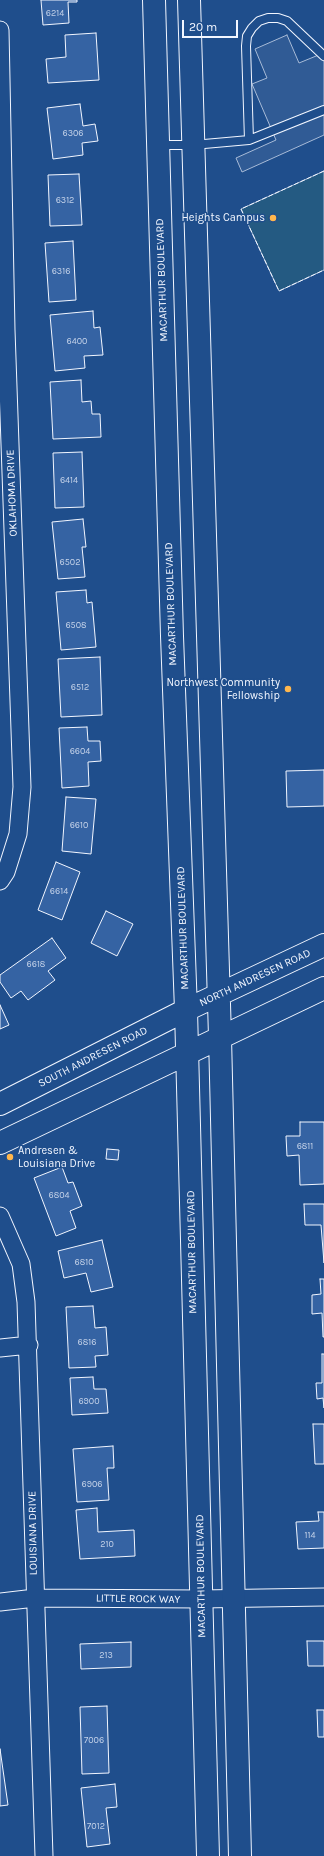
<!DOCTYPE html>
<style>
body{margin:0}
#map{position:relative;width:324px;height:1856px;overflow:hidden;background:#1f4e8c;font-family:Karla,sans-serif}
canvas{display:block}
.scale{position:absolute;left:182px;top:20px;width:56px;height:18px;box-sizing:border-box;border:2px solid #f2f6ff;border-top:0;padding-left:5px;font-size:12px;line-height:14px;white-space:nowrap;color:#f2f6ff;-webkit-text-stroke:3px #1f4e8c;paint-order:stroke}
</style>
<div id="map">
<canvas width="324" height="1856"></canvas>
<div class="scale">20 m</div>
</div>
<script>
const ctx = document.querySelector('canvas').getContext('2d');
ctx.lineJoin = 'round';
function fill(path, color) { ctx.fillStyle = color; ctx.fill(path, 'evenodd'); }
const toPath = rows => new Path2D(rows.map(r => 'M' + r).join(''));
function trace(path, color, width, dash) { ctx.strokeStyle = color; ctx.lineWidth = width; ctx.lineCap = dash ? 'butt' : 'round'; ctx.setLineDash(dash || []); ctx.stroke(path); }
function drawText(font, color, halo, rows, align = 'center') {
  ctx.font = font + ' Karla,sans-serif'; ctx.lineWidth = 3; ctx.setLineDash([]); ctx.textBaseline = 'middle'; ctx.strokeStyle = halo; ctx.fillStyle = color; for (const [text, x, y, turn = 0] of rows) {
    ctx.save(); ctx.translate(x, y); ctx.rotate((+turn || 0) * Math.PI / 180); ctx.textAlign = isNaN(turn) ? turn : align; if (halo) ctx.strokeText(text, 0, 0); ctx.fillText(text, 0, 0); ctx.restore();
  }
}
const green = toPath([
 [324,171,324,270,279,291,241,209,324,171]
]);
fill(green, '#245a82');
trace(green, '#a8bbd7', 1);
const parking = toPath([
 [287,35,299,63,321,54,324,62,324,135,242,172,236,158,276,140,252,84,267,78,255,49,287,35]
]);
fill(parking, '#305b95');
trace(parking, '#a8bbd7', 1);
const building = toPath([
 [41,0,77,0,77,2,68,2,69,23,43,25,41,0],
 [96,33,99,80,48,83,46,59,66,57,65,35,96,33],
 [80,104,83,126,95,124,98,141,82,143,83,155,53,159,47,108,80,104],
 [79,174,82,225,50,226,48,175,79,174],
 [73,241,76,300,49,302,45,243,73,241],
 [93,311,94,328,100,327,103,355,84,356,85,368,55,371,50,315,93,311],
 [81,380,82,402,91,401,92,414,100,414,101,437,53,439,50,382,81,380],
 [82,452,84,507,55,508,53,453,82,452],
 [83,519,86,547,82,547,85,577,58,579,52,522,83,519],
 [86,590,87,603,92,602,96,647,61,650,56,592,86,590],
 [100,657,102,715,61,717,58,659,100,657],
 [87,727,88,741,100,741,101,761,88,762,89,786,62,788,59,728,87,727],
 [324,770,324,806,287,807,286,771,324,770],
 [66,797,96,799,91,854,62,851,66,797],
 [56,862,80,872,62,920,38,910,56,862],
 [106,911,133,924,117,956,91,943,106,911],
 [52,938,66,958,48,971,55,980,28,1000,21,991,11,998,0,982,0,975,52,938],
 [0,1005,9,1025,0,1029,0,1005],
 [300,1122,324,1122,324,1184,300,1185,299,1155,287,1156,286,1136,300,1136,300,1122],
 [107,1149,119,1150,118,1160,106,1159,107,1149],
 [62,1167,68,1183,73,1182,82,1206,70,1211,76,1228,56,1236,34,1178,62,1167],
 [304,1204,324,1204,324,1263,321,1225,305,1225,304,1204],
 [102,1240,113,1287,91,1292,86,1273,64,1278,58,1251,102,1240],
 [320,1279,324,1279,324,1337,323,1337,322,1313,312,1314,312,1295,321,1294,320,1279],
 [93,1306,95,1328,106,1327,108,1355,95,1356,96,1367,69,1368,66,1307,93,1306],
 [322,1354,324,1354,324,1408,323,1398,317,1399,316,1383,322,1383,322,1354],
 [93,1377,94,1389,106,1389,108,1413,72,1415,70,1378,93,1377],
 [313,1424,324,1424,324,1464,315,1464,313,1424],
 [113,1446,114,1468,107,1468,109,1500,77,1502,73,1449,113,1446],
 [97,1508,98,1532,134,1530,135,1556,80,1559,76,1510,97,1508],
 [318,1512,324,1512,324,1548,298,1549,296,1522,319,1521,318,1512],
 [307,1641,324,1641,324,1666,308,1666,307,1641],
 [131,1642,131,1667,81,1669,80,1644,131,1642],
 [107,1706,109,1773,82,1774,80,1707,107,1706],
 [317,1710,324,1710,324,1737,318,1737,317,1710],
 [0,1749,8,1805,0,1806,0,1749],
 [115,1784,117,1807,106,1808,110,1844,87,1847,81,1788,115,1784]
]);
fill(building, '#3563a3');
trace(building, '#f2f6ff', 1);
const lane = toPath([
 [249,140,246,46,247,36,252,28,259,21,268,18,278,18,287,21,324,56],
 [159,145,193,145,249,140,324,110]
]);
const street = toPath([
 [0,30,6,330,22,787,18,834,6,872,0,881],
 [0,1216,21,1264,26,1302,44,1856],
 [0,1348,29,1345],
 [0,1602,35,1598,201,1599,324,1597]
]);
const secondary = toPath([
 [154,0,172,636,186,1010,208,1856],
 [189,0,220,1037,240,1856],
 [0,1104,186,1010,324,945],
 [0,1143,324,988]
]);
trace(lane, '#f2f6ff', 10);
trace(street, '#f2f6ff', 19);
trace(secondary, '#f2f6ff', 24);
trace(lane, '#1f4e8c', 8);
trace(street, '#1f4e8c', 17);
trace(secondary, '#1f4e8c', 22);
trace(toPath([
 [324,171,241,209,279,291,324,270]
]), '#f2f6ff', 1, [5, 2]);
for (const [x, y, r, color] of [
 [273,218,4,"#ffb74d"],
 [288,689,4,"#ffb74d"],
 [10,1157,4,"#ffb74d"]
]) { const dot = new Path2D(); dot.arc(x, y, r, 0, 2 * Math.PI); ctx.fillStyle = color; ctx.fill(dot); trace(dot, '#1f4e8c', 1.5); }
drawText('9px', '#c3d1e8', null, [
 ["6214",55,13],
 ["6306",73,133],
 ["6312",65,200],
 ["6316",61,271],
 ["6400",77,341],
 ["6414",69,480],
 ["6502",70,562],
 ["6508",76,625],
 ["6512",80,687],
 ["6604",80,751],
 ["6610",79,825],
 ["6614",59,891],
 ["6618",36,964],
 ["6811",305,1146],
 ["6804",59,1195],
 ["6810",84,1262],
 ["6816",87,1342],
 ["6900",89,1401],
 ["6906",92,1484],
 ["114",310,1535],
 ["210",107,1544],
 ["213",106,1655],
 ["7006",94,1740],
 ["7012",96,1826]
]);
drawText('11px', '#f2f6ff', '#1f4e8c', [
 ["Heights Campus",265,218],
 ["Northwest Community",280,683],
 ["Fellowship",280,696],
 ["Andresen &",18,1151,"left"],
 ["Louisiana Drive",18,1164,"left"]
], 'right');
drawText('11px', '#f2f6ff', '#1f4e8c', [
 ["MACARTHUR BOULEVARD",162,280,-92],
 ["OKLAHOMA DRIVE",12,493,-92],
 ["MACARTHUR BOULEVARD",171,604,-92],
 ["MACARTHUR BOULEVARD",183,928,-92],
 ["NORTH ANDRESEN ROAD",255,978,-25],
 ["SOUTH ANDRESEN ROAD",93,1057,-27],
 ["MACARTHUR BOULEVARD",192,1252,-91],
 ["LOUISIANA DRIVE",33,1533,-91],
 ["MACARTHUR BOULEVARD",201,1576,-91],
 ["LITTLE ROCK WAY",138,1599,1]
]);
</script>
